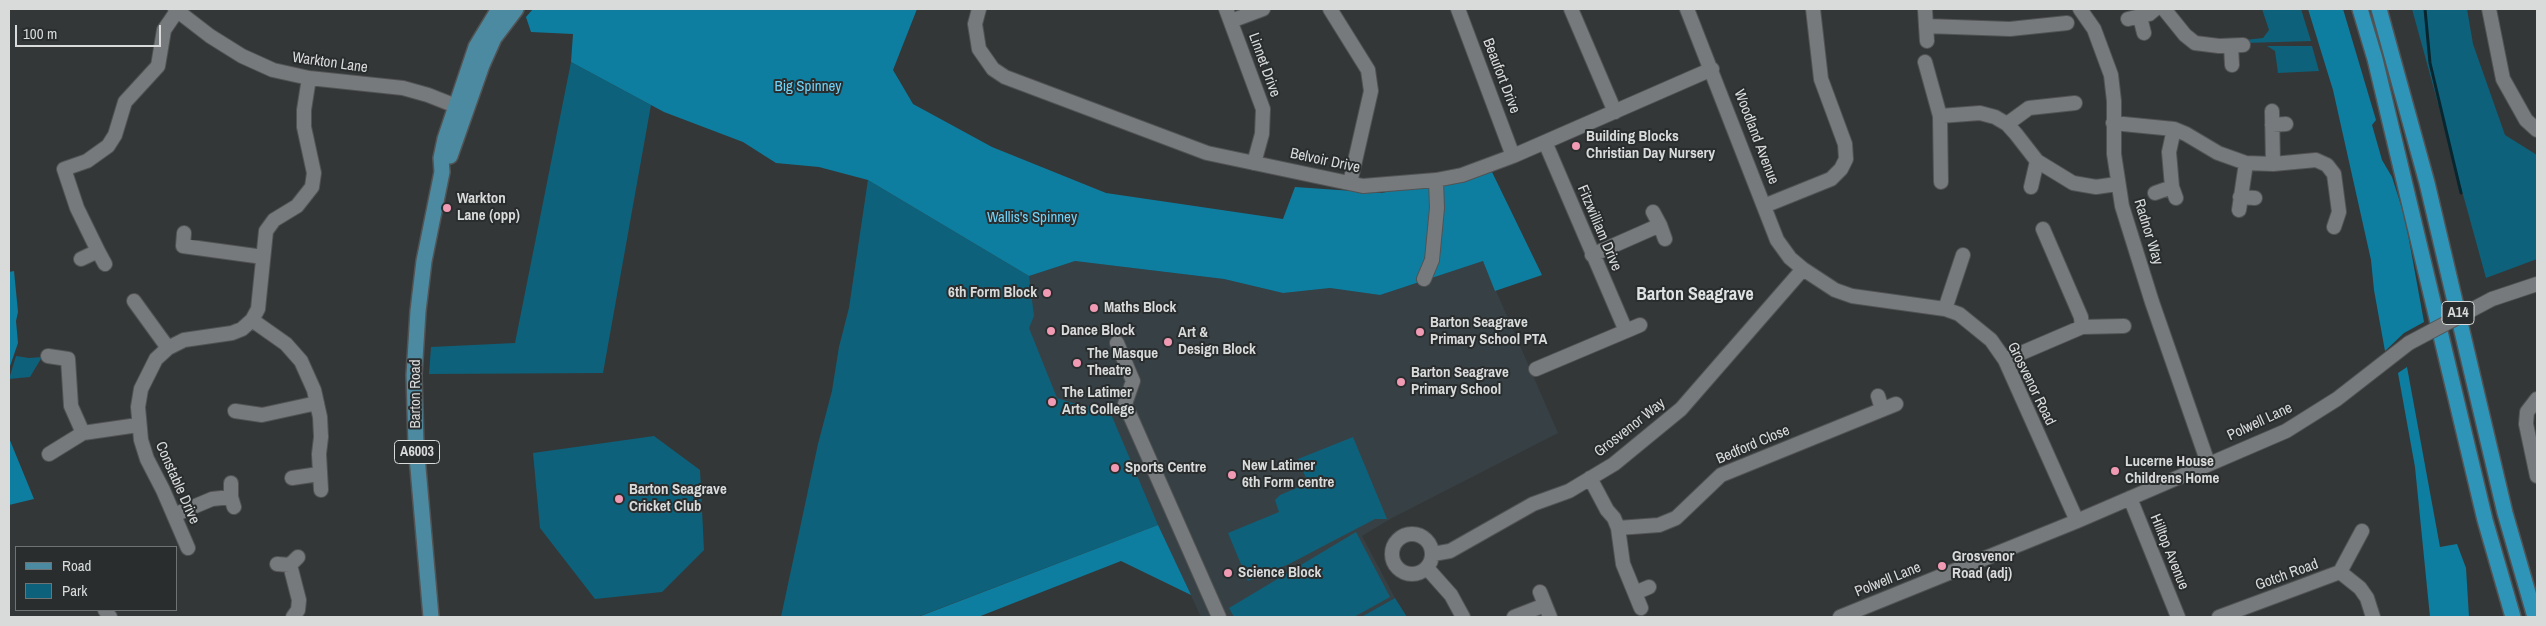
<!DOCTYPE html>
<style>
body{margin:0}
#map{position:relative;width:2546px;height:626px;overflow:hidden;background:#343738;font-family:"Archivo Narrow",sans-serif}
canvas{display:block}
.frame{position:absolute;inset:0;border:10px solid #d9dbdb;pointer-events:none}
.legend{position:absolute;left:15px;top:546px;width:162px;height:65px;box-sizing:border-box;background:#2a2d2e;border:1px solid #707373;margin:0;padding:6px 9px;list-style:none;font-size:15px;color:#d9dbdb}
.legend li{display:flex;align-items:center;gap:10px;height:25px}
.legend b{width:25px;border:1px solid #707373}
.scale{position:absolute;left:15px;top:25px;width:146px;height:22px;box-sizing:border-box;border:2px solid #d9dbdb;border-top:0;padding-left:6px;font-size:15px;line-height:18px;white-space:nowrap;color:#d9dbdb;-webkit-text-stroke:4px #2a2d2e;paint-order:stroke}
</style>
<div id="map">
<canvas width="2546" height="626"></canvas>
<div class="frame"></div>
<ul class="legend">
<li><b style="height:6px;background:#4b8aa0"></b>Road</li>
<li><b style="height:14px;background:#0e617a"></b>Park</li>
</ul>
<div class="scale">100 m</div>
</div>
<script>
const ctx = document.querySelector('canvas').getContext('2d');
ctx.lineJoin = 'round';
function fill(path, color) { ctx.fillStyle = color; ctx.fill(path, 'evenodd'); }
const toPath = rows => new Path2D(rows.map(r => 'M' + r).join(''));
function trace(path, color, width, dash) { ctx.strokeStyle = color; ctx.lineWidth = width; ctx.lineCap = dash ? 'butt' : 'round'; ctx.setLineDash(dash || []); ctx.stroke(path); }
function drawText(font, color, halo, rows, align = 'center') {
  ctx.font = font + ' "Archivo Narrow",sans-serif'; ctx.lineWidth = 4; ctx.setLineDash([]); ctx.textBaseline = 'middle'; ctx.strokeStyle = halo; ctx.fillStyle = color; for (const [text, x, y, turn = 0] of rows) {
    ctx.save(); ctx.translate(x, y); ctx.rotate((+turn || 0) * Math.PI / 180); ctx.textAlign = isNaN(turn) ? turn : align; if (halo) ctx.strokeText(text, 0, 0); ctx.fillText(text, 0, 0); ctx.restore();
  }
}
fill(toPath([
 [868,180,1029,276,1075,261,1224,279,1283,293,1330,288,1380,295,1483,261,1558,433,1390,519,1362,536,1395,598,1361,617,1201,617,1158,525,918,617,781,617,818,444,832,391,839,347,849,308]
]), '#374145');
fill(toPath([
 [2262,9,2301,9,2311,41,2246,43,2245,40,2263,38,2269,30],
 [2412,9,2467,9,2473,44,2505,135,2537,155,2537,259,2486,278],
 [2267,46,2312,46,2319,71,2278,73,2275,51],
 [571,62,651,105,603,373,429,374,431,347,515,343],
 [868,180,1029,276,1034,316,1029,328,1057,398,1082,406,1108,407,1158,525,917,617,781,617,818,444,832,391,839,347,849,308],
 [16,356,29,358,42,357,30,377,9,379],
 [654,436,700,470,704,550,662,592,595,599,540,528,533,453],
 [1353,437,1387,519,1375,519,1289,564,1248,581,1228,533,1279,512,1275,500,1280,495,1308,483,1298,459],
 [1356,532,1390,597,1354,617,1234,617,1229,608],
 [1395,598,1407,617,1361,617]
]), '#0e617a');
fill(toPath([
 [533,9,917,9,893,70,913,104,992,147,1106,193,1283,219,1295,187,1382,193,1436,180,1443,184,1492,172,1542,275,1495,291,1483,261,1380,295,1330,288,1283,293,1224,279,1075,261,1029,276,868,180,819,167,776,163,743,142,664,112,571,62,573,34,531,32,526,17],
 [2308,9,2343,9,2376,120,2372,125,2382,160,2392,177,2405,218,2424,322,2404,333,2385,351,2374,290,2371,260,2333,90],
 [14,271,18,312,16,321,18,343,9,369,9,272],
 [2407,367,2440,547,2457,544,2466,568,2469,617,2430,617,2415,467,2398,373],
 [9,438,34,499,9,505],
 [1158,525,1191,595,1121,561,978,617,918,617]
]), '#0e7ea0');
trace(toPath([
 [2425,9,2430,63,2461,193]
]), '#072630', 3);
const minor = toPath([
 [175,9,210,36,242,56,273,70,309,78,403,88,428,95,466,110],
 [979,9,975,24,979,49,993,69,1005,77,1207,153,1363,186,1436,180,1462,175,1513,156,1712,69],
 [1226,9,1263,109,1262,134,1254,163],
 [1330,9,1368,70,1371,91,1350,183],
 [1458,9,1513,156],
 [1571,9,1615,112],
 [1687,9,1777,240,1790,258,1803,269,1835,290,1852,296,1945,309,1959,314,1991,340,2005,360,2077,521],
 [1925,9,1926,26,2010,29,2067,23],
 [2080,9,2094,29,2111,75,2114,101,2114,154,2122,206,2152,302,2208,463],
 [2164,9,2185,35,2195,43,2219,46,2243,45],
 [2489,9,2503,79,2526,120,2537,130],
 [2140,17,2144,33],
 [2128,19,2149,14,2155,9],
 [1231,21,1263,9],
 [1926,26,1927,41],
 [2231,46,2232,65],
 [1925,62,1940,116,1980,113,1995,117,2007,124,2016,134,2037,161,2073,183,2096,187,2117,184],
 [2272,111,2273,164],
 [1940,116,1941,182],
 [2113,123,2174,129,2186,134,2218,153,2246,163,2273,164,2316,160,2327,165,2334,174,2339,212,2334,227],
 [2007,124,2029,108,2075,103],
 [2272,125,2286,124],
 [2174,129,2169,152,2172,187,2176,198],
 [2031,187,2037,161],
 [2155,193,2172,187],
 [2240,197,2255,198],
 [1764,206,1831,179,1841,169,1846,159,1845,144,1821,79,1813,9],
 [2239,210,2246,163],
 [1653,212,1660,225],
 [2043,229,2081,317,2082,327],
 [184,233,183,246,263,257],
 [98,251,77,208,64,169,87,161,108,146,115,135,125,102,158,66,164,30,177,11],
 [1592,255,1660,225,1665,239],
 [81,259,98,251,105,264],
 [1424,279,1432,260,1437,208,1436,180],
 [2492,299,2537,284],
 [134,301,168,348],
 [1945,309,1963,255],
 [252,320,286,344,301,361,314,390,320,417,321,437,319,454,321,490],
 [1626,331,1640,325],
 [1117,343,1133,381,1125,404,1219,617],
 [48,356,68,359,71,406,83,433,138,425],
 [2005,360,2082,327,2124,326],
 [1536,369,1626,331,1545,142],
 [1878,396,1882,409],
 [2537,399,2527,412,2526,424,2537,476],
 [235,411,262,415,317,403],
 [49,454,83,433],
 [292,478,319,474],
 [1590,478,1607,510,1614,518,1618,528,1623,564,1641,608],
 [231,483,231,497,234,507],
 [2130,498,2178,617],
 [174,515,212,499,231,497],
 [1618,528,1659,525,1676,518,1721,475,1896,404],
 '1392 554a20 20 0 1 1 40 0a20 20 0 1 1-40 0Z',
 [188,548,163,490,147,459,141,440,138,407,141,389,156,359,168,348,184,340,232,333,242,329,252,320,258,309,266,231,274,220,297,206,312,187,314,173,304,127,304,110,309,78],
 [1433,554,1450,551,1533,504,1569,491,1614,464,1681,409,1803,269],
 [277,564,290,565,298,557],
 [290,565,299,600,298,610,293,617],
 [1427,568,1451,595,1463,617],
 [2340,572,2362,531],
 [1540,592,1550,617],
 [1635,593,1649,587],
 [105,610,110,617],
 [1514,617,1545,605],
 [1840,617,2077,521,2286,431,2337,399,2409,343],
 [2219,617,2340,572,2360,588,2367,598,2373,617]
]);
const major = toPath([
 [450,156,482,65,494,38,516,9],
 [431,617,416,445,414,375,418,311,424,261,442,172,441,158,445,139,476,47,499,9]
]);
const highway = toPath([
 [2360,9,2375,59,2485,520,2513,617],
 [2379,9,2427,183,2505,513,2535,617]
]);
trace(minor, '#515354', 16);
trace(major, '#515354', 18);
trace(highway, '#515354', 18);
trace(minor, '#777a7c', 14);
trace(major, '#4b8aa0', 15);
trace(highway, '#2e95b8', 15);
const minorBridge = toPath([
 [2409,343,2492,299]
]);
trace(minorBridge, '#515354', 16, []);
trace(minorBridge, '#777a7c', 14);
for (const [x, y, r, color] of [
 [1576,146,5,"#f19ab3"],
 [447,208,5,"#f19ab3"],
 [1047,293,5,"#f19ab3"],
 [1094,308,5,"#f19ab3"],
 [1051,331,5,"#f19ab3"],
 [1420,332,5,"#f19ab3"],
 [1168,342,5,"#f19ab3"],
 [1077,363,5,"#f19ab3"],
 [1401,382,5,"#f19ab3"],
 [1052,402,5,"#f19ab3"],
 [1115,468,5,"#f19ab3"],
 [2115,471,5,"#f19ab3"],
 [1232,475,5,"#f19ab3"],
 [619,499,5,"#f19ab3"],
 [1942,566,5,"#f19ab3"],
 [1228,573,5,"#f19ab3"]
]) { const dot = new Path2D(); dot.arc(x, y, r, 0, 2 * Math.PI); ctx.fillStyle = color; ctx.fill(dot); trace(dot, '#2a2d2e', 2); }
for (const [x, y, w] of [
 [2458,313,32],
 [417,452,45]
]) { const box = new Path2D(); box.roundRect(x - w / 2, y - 11.5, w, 23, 4); ctx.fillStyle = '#2a2d2e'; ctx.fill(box); trace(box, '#d9dbdb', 1); }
drawText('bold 14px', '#d9dbdb', null, [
 ["A14",2458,313],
 ["A6003",417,452]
]);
drawText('15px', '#d9dbdb', '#2a2d2e', [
 ["Warkton Lane",330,63,8],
 ["Linnet Drive",1264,65,70],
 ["Beaufort Drive",1501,76,69],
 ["Woodland Avenue",1756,137,69],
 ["Belvoir Drive",1325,161,12],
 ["Fitzwilliam Drive",1599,228,67],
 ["Radnor Way",2148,232,73],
 ["Grosvenor Road",2031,384,64],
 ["Barton Road",416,394,-90],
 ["Polwell Lane",2260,422,-25],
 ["Grosvenor Way",1630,428,-38],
 ["Bedford Close",1753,445,-23],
 ["Constable Drive",177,483,66],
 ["Hilltop Avenue",2169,552,68],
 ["Gotch Road",2287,575,-20],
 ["Polwell Lane",1888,580,-22]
]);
drawText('15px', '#71d3f8', '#2a2d2e', [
 ["Big Spinney",808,87],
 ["Wallis's Spinney",1032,218]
]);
drawText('bold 15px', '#d9dbdb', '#2a2d2e', [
 ["Building Blocks",1586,137],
 ["Christian Day Nursery",1586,154],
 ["Warkton",457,199],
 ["Lane (opp)",457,216],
 ["6th Form Block",1037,293,"right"],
 ["Maths Block",1104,308],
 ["Barton Seagrave",1430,323],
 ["Primary School PTA",1430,340],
 ["Dance Block",1061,331],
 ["Art &",1178,333],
 ["Design Block",1178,350],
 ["The Masque",1087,354],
 ["Theatre",1087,371],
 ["Barton Seagrave",1411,373],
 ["Primary School",1411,390],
 ["The Latimer",1062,393],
 ["Arts College",1062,410],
 ["Lucerne House",2125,462],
 ["Childrens Home",2125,479],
 ["New Latimer",1242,466],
 ["6th Form centre",1242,483],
 ["Sports Centre",1125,468],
 ["Barton Seagrave",629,490],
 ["Cricket Club",629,507],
 ["Grosvenor",1952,557],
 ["Road (adj)",1952,574],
 ["Science Block",1238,573]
], 'left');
drawText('bold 18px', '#dee2e3', '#2a2d2e', [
 ["Barton Seagrave",1695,295]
]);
</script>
